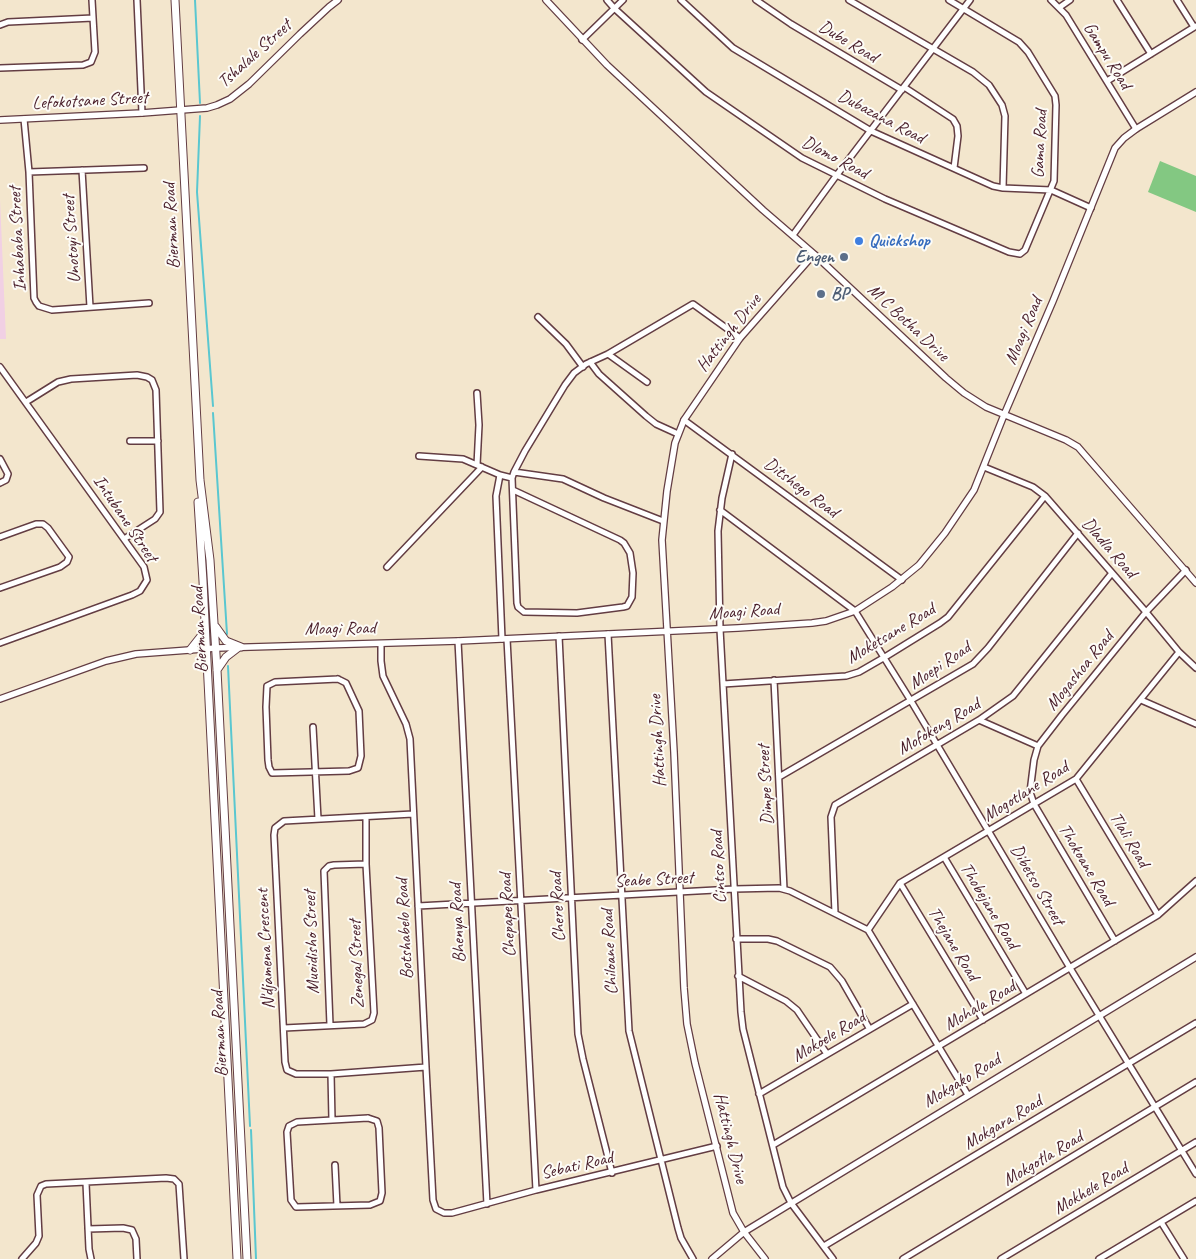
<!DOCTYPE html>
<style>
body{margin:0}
canvas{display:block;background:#f3e6cd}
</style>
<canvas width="1196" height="1259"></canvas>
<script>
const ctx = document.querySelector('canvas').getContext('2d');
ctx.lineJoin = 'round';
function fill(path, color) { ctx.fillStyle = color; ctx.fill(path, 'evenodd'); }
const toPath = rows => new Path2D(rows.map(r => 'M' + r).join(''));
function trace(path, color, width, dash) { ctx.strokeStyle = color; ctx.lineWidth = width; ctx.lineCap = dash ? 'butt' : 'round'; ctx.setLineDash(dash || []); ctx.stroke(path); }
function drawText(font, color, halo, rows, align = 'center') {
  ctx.font = font + ' Caveat,sans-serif'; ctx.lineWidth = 4; ctx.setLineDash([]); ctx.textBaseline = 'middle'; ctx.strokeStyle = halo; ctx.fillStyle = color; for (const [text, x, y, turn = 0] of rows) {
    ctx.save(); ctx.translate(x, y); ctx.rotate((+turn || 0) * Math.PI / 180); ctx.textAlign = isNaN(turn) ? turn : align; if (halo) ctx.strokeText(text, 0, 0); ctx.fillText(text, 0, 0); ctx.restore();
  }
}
fill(toPath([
 [0,199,6,339,0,339]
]), '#f1d0e4');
fill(toPath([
 [1160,161,1196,176,1196,212,1148,192]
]), '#83c882');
trace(toPath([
 [195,0,200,103],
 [200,116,197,192,213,406],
 [213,413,227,634],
 [228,666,250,1126],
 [251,1130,256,1259]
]), '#5ac7d0', 2);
const minor = toPath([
 [137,0,142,113],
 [607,0,614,8,706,92,802,158,885,199,1009,252,1020,254,1025,250,1054,181,1056,105,1055,96,1028,52,1019,42,949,0],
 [681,0,733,48,871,131,993,186,1003,188,1051,190,1091,208],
 [756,0,791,24,902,90],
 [849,0,973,72,989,85,1002,105,1005,116,1003,188],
 [1051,0,1066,15,1136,129],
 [1117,0,1151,54],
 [1177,0,1194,27],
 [1060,7,1070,0],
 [0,25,8,22,93,18],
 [582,40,623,0],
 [0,68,83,65,91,62,95,52,92,0],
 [1107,81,1196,26],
 [904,87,953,119,957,126,958,136,954,168],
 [24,119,29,172,34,298,36,302,39,306,52,310,149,303],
 [82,170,90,307],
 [29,172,144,168],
 [793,235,836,176,970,0],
 [538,317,566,344,583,367],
 [608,354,647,382],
 [590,362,599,374,646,416,656,424,678,434],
 [0,367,144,567,147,580,140,591,132,595,0,643],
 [477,393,479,425,477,465],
 [26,402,58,382,71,379,137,375,147,377,152,380,156,390,160,512,155,519,124,539],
 [684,420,902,580],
 [130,441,158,441],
 [732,454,722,498,718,531,720,629,741,1012,743,1029,783,1187,791,1203,833,1259],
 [419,456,463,459,500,475,512,478],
 [0,459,8,474,6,480,0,483],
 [984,467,1033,487,1045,496,1146,612,1179,652,1196,668],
 [514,472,525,451,565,385,574,373,586,364,608,354,693,304,740,338],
 [500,475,496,496,502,639],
 [513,490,620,540,624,543,630,553,633,573,632,597,627,606,623,607,577,613,524,612,518,607,517,603,512,478,514,472,563,479,604,498,663,521],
 [720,510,855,611,911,701,1070,968,1196,1174],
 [0,537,36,524,43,524,48,528,69,557,67,562,60,567,0,588],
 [387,567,482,467],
 [608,634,629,1031,678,1228,681,1238,693,1259],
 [559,636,578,1034,583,1059,612,1173],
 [507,639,536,1190],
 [458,641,487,1204],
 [381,644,381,661,383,676,406,724,410,739,426,1067,433,1200,436,1209,444,1213,452,1213,536,1190,717,1146],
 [338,679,346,683,359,711,361,756,358,768,349,771,272,773,269,767,268,760,266,707,267,686,275,682,338,679],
 [774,680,784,889],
 [723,684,846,676,859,672,885,657,940,623,948,617,1045,496],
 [1141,700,1196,724],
 [979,720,1038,746],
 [313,727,318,819],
 [779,777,973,664,988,648,1078,533],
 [1076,779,1158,915],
 [413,814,284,821,275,828,274,835,285,1062,287,1070,296,1074,331,1074,426,1067],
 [944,857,1026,994],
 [900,883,983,1020],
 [418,906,734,889,779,888,790,891,868,930,968,1095],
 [835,913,831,817,835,805,979,720,1013,696,1112,573],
 [868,930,900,883,1076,779,1179,652],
 [736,939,768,939,777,941,830,967,842,981,869,1028],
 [1115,941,1034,804,1030,792,1034,760,1038,746,1062,715,1146,612,1186,570],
 [738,976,786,1001,797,1010,827,1054],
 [330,1025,324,871,329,866,334,865,366,864],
 [284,1028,364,1024,372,1020,374,1013,366,864,366,817],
 [331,1074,332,1120],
 [759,1094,913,1004],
 [368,1118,377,1121,379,1128,382,1193,380,1201,370,1205,296,1207,291,1200,287,1132,289,1126,297,1122,368,1118],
 [773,1145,1158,915,1196,881],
 [335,1165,337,1206],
 [86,1183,89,1249,91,1259],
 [1161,1222,1184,1259],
 [88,1229,123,1228,132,1230,136,1239,137,1259],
 [824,1246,1196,1023],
 [22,1259,36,1243,39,1236,37,1195,41,1186,46,1184,166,1178,174,1179,179,1184,184,1259],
 [903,1259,1196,1082],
 [1001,1259,1196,1142],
 [1099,1259,1196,1201]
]);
const tertiary = toPath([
 [546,0,607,65,763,210,814,254,946,378,964,393,986,407,1066,440,1078,447,1196,583],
 [0,120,142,113,207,108,217,105,230,99,249,84,300,34,329,7,338,0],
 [0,699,106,661,136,654,216,648,458,641,738,628,812,623,826,621,855,611,892,587,919,565,945,533,974,490,1004,415,1053,301,1115,148,1124,138,1136,129,1196,92],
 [712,1259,744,1232,1196,957],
 [765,1259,744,1232,733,1213,695,1063,687,1024,684,988,674,752,662,540,667,491,675,443,684,420,740,338,814,254]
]);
const secondary = toPath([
 [175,0,200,480,210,560,217,670,247,1259],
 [198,502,203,581,237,1259],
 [216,627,226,641,241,647],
 [190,650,205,631],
 [217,670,226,657,239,647]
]);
trace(minor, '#633d43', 8);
trace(tertiary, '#633d43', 8);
trace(secondary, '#633d43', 9);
trace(minor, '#fff', 5);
trace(tertiary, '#fff', 5.5);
trace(secondary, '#fff', 7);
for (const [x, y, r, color] of [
 [859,241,5,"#3f7fe0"],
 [844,257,5,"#5c6f8a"],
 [821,294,5,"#5c6f8a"]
]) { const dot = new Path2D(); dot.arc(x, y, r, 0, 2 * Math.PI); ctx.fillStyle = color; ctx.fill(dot); trace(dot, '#fdfcf7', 2); }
drawText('18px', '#4a1f2b', '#fdfcf7', [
 ["Dube Road",848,42,31],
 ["Tshalale Street",255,54,-42],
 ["Gampu Road",1107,56,58],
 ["Lefokotsane Street",90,101,-3],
 ["Dubazana Road",881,117,28],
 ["Gama Road",1040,144,-87],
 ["Dlomo Road",835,158,28],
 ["Bierman Road",172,226,-93],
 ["Inhababa Street",18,239,-93],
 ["Unotoyi Street",72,239,-94],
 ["M C Botha Drive",908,323,43],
 ["Moagi Road",1024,331,-67],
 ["Hattingh Drive",729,333,-52],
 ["Ditshego Road",801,488,37],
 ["Intubane Street",125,519,56],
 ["Dladla Road",1109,548,49],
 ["Moagi Road",744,612,-4],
 ["Moagi Road",340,629,-1],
 ["Bierman Road",200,630,-93],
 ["Moketsane Road",891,634,-31],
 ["Moepi Road",940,666,-34],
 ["Mogashoa Road",1080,671,-51],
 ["Mofokeng Road",939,727,-31],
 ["Hattingh Drive",658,741,-93],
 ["Dimpe Street",766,785,-93],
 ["Mogotlane Road",1026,792,-32],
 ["Tlali Road",1129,840,59],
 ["Thokoane Road",1086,865,59],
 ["Cintso Road",719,867,-93],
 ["Seabe Street",654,880,-3],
 ["Dibetso Street",1037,885,60],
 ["Thobejane Road",989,906,59],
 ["Chere Road",558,907,-93],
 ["Chepape Road",508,915,-93],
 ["Bhenya Road",458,923,-93],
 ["Botshabelo Road",405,929,-93],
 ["Muoidisho Street",312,942,-92],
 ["Thejane Road",953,944,59],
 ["N'djamena Crescent",266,949,-93],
 ["Chiloane Road",610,952,-93],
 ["Zenegal Street",357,964,-92],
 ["Mohala Road",980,1006,-31],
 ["Bierman Road",220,1034,-93],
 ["Mokoele Road",829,1037,-31],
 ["Mokgako Road",962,1081,-31],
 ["Mokgara Road",1003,1123,-31],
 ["Hattingh Drive",730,1138,76],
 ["Mokgotla Road",1043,1159,-31],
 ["Sebati Road",577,1166,-13],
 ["Mokhele Road",1091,1189,-31]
]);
drawText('bold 18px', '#366cbe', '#fdfcf7', [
 ["Quickshop",869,241]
], 'left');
drawText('bold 18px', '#4e5e75', '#fdfcf7', [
 ["Engen",834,257],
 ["BP",831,294,"left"]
], 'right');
</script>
